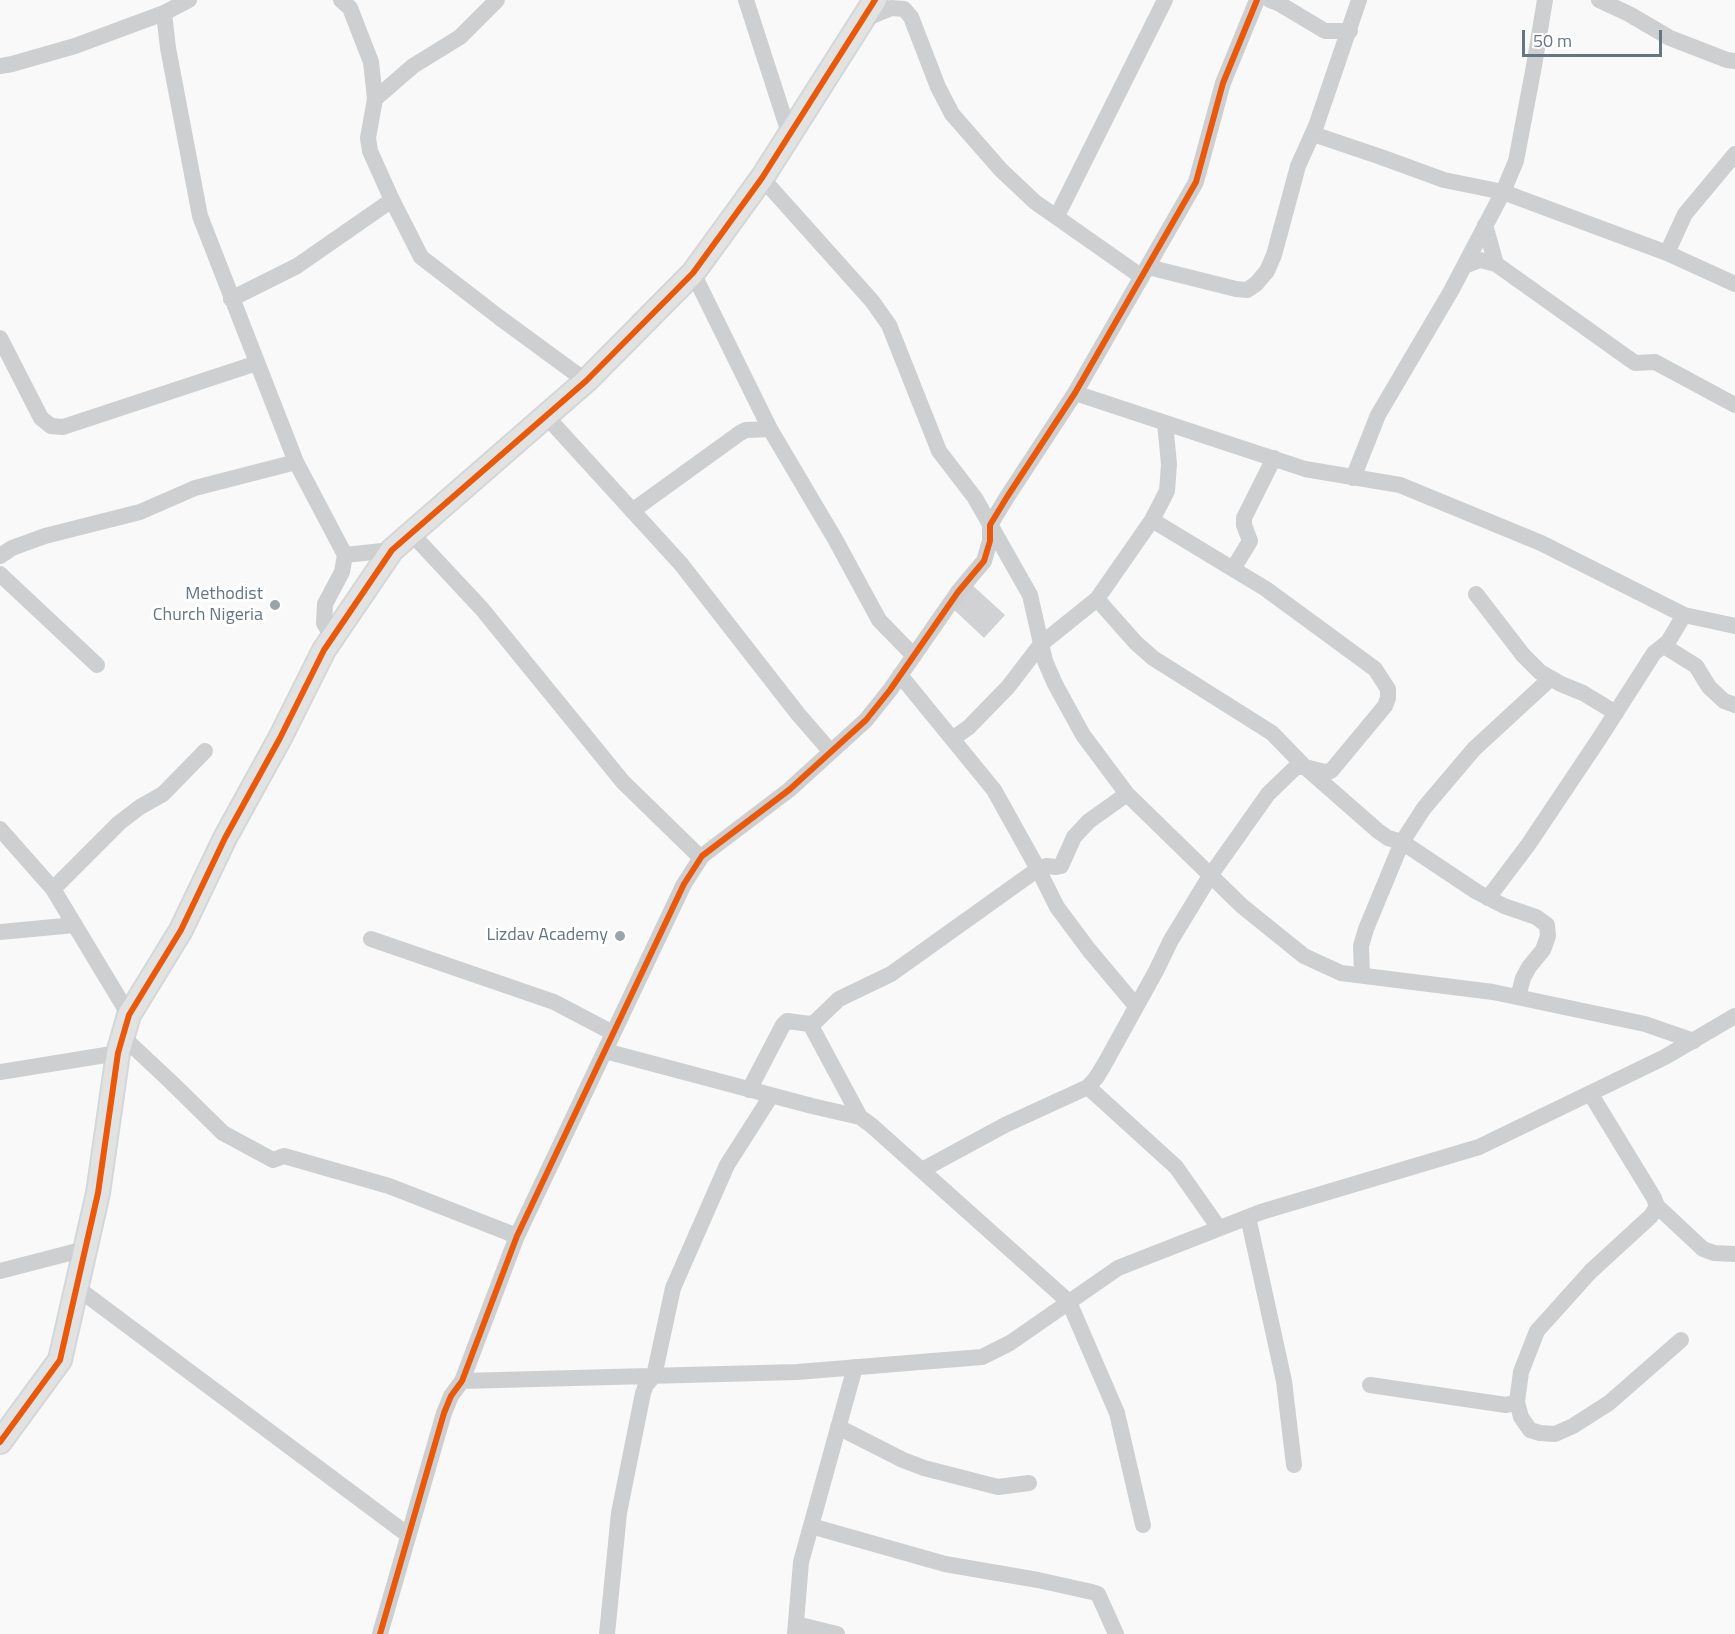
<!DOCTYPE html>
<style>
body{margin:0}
#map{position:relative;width:1735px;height:1634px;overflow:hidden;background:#f9f9f9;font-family:"Titillium Web",sans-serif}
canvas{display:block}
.scale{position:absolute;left:1522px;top:30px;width:140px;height:27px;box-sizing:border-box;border:3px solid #657683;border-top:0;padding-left:8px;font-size:18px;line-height:21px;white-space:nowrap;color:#657683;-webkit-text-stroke:4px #fff;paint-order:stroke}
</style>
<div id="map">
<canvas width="1735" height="1634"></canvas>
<div class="scale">50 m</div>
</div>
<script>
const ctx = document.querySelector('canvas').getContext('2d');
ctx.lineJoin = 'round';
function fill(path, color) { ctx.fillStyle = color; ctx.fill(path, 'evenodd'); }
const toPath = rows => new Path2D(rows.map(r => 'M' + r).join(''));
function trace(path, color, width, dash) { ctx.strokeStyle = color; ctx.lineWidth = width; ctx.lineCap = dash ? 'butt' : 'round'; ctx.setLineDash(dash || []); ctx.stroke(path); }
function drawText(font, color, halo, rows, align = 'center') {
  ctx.font = font + ' "Titillium Web",sans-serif'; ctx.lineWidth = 6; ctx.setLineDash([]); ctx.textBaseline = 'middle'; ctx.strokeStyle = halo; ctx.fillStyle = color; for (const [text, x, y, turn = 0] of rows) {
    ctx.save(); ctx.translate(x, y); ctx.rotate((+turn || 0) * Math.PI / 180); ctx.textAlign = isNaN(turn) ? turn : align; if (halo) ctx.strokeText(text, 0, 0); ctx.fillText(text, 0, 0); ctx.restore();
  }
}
fill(toPath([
 [971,584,1005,615,984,638,950,606]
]), '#d0d2d3');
const secondary = toPath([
 [0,1442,60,1360,98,1193,118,1053,129,1015,181,930,225,838,280,738,324,650,392,550,586,381,693,273,762,178,875,0]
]);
trace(secondary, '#d5d6d7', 26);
trace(toPath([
 [341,0,350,8,371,62,375,99,368,138,370,151,392,200,421,257,500,318,586,381],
 [746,0,790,136],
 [1270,0,1278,3,1325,31,1350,31],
 [1599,0,1629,14,1670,38,1727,60,1735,61],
 [164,13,168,48,200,216,296,462,345,555,342,572,325,604,324,623,332,637],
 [862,20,891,8,904,9,911,17,938,87,952,114,1001,170,1035,202,1142,277],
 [0,66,12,64,75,46,164,13,189,0],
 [375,99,413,66,460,37,497,0],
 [1313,134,1381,157,1444,180,1503,192,1667,253,1735,284],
 [762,178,872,301,889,325,939,451,975,498,1030,595,1045,661,1055,684,1083,735,1127,794,1242,906,1304,956,1341,973,1493,992,1645,1024,1694,1041],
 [1057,216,1165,0],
 [1485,225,1496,264],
 [1667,253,1685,214,1735,154],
 [1464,266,1480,260,1496,264,1635,363,1655,362,1735,405],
 [1148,267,1236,289,1247,290,1256,284,1267,271,1274,255,1298,166,1316,126,1359,0],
 [693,273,770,429,835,539,879,620,914,656],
 [231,299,297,266,392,200],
 [0,338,41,418,51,426,63,427,257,363],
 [1075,393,1305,469,1400,485,1541,543,1684,615,1735,626],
 [546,416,681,564,798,714,831,752],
 [1353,478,1378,415,1451,291,1503,192,1516,161,1534,66,1545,0],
 [632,511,740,433,746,430,770,429],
 [412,534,482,609,623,782,701,858],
 [345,555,392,550],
 [0,556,12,548,45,536,140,512,195,488,296,462],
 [1233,569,1250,541,1244,525,1244,518,1274,458],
 [0,574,97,665],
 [1476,594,1523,655,1540,672,1561,684,1583,693,1616,713],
 [1097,599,1136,643,1153,658,1272,733,1305,767,1378,831,1388,838,1402,842,1477,892,1504,906,1536,917,1547,925,1548,936,1543,950,1529,967,1523,978,1518,997],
 [1664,646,1696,666,1709,687,1724,701,1735,705],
 [900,675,994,790,1038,869,1057,907,1089,950,1136,1006],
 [952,739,969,727,1008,687,1041,644,1097,599,1152,520,1167,491,1169,464,1165,423],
 [0,829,53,889,129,1015],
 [53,889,119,823,140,807,163,794,205,751],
 [1488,898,1528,845,1599,739,1654,653,1668,642,1684,615],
 [0,932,75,925],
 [371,939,554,1002,613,1033],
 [1362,975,1361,946,1366,929,1402,842,1424,808,1474,749,1551,678],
 [810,1024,860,1117],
 [123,1037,171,1082,223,1133,273,1160,284,1156,389,1186,517,1236],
 [605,1051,812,1106,860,1117,871,1125,1069,1302,1117,1413,1143,1525],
 [0,1072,118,1053],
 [1088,1087,1176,1167,1219,1228],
 [749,1090,783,1025,787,1021,810,1024,815,1022,839,999,891,974,1038,869,1046,866,1056,867,1061,866,1074,837,1089,821,1127,794],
 [1590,1093,1654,1198,1657,1206,1703,1249,1714,1253,1735,1254],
 [922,1170,1005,1125,1088,1087,1096,1078,1104,1065,1156,971,1171,940,1210,876,1268,794,1296,767,1305,767,1325,772,1331,771,1385,706,1388,698,1388,689,1375,669,1266,589,1152,520],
 [1657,1206,1651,1216,1591,1271,1537,1331,1521,1372,1517,1402,1521,1417,1530,1430,1540,1433,1555,1434,1573,1426,1609,1403,1681,1340],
 [1248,1217,1284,1381,1294,1465],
 [0,1271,85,1249],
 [76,1287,408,1535],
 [462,1381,797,1372,982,1357,1010,1343,1118,1268,1261,1212,1479,1147,1665,1057,1735,1016],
 [1370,1385,1506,1405,1517,1402],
 [838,1427,903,1460,924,1468,998,1487,1029,1483],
 [811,1526,945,1564,1038,1580,1092,1592,1098,1594,1116,1634],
 [796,1624,837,1634],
 [380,1634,444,1413,451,1396,462,1381,517,1236,684,884,702,856,789,790,866,720,890,690,958,592,984,561,990,541,990,525,1007,497,1075,393,1196,182,1223,83,1257,0],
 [607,1634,619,1513,643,1393,646,1385,654,1376,673,1288,727,1165,771,1096],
 [795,1634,801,1562,855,1367]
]), '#cecfd0', 16);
trace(secondary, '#e1e2e2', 22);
trace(toPath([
 [0,1442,60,1360,98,1193,118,1053,129,1015,181,930,225,838,280,738,324,650,392,550,586,381,693,273,762,178,875,0],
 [380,1634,444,1413,451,1396,462,1381,517,1236,684,884,702,856,789,790,866,720,890,690,958,592,984,561,990,541,990,525,1007,497,1075,393,1196,182,1223,83,1257,0]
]), '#e8590c', 6);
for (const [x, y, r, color] of [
 [275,605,6,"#99a4ac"],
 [620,936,6,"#99a4ac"]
]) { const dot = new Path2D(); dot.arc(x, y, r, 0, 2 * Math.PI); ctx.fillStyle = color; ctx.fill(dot); trace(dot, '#fff', 2); }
drawText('18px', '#657683', '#fff', [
 ["Methodist",263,595],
 ["Church Nigeria",263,616],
 ["Lizdav Academy",608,936]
], 'right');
</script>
